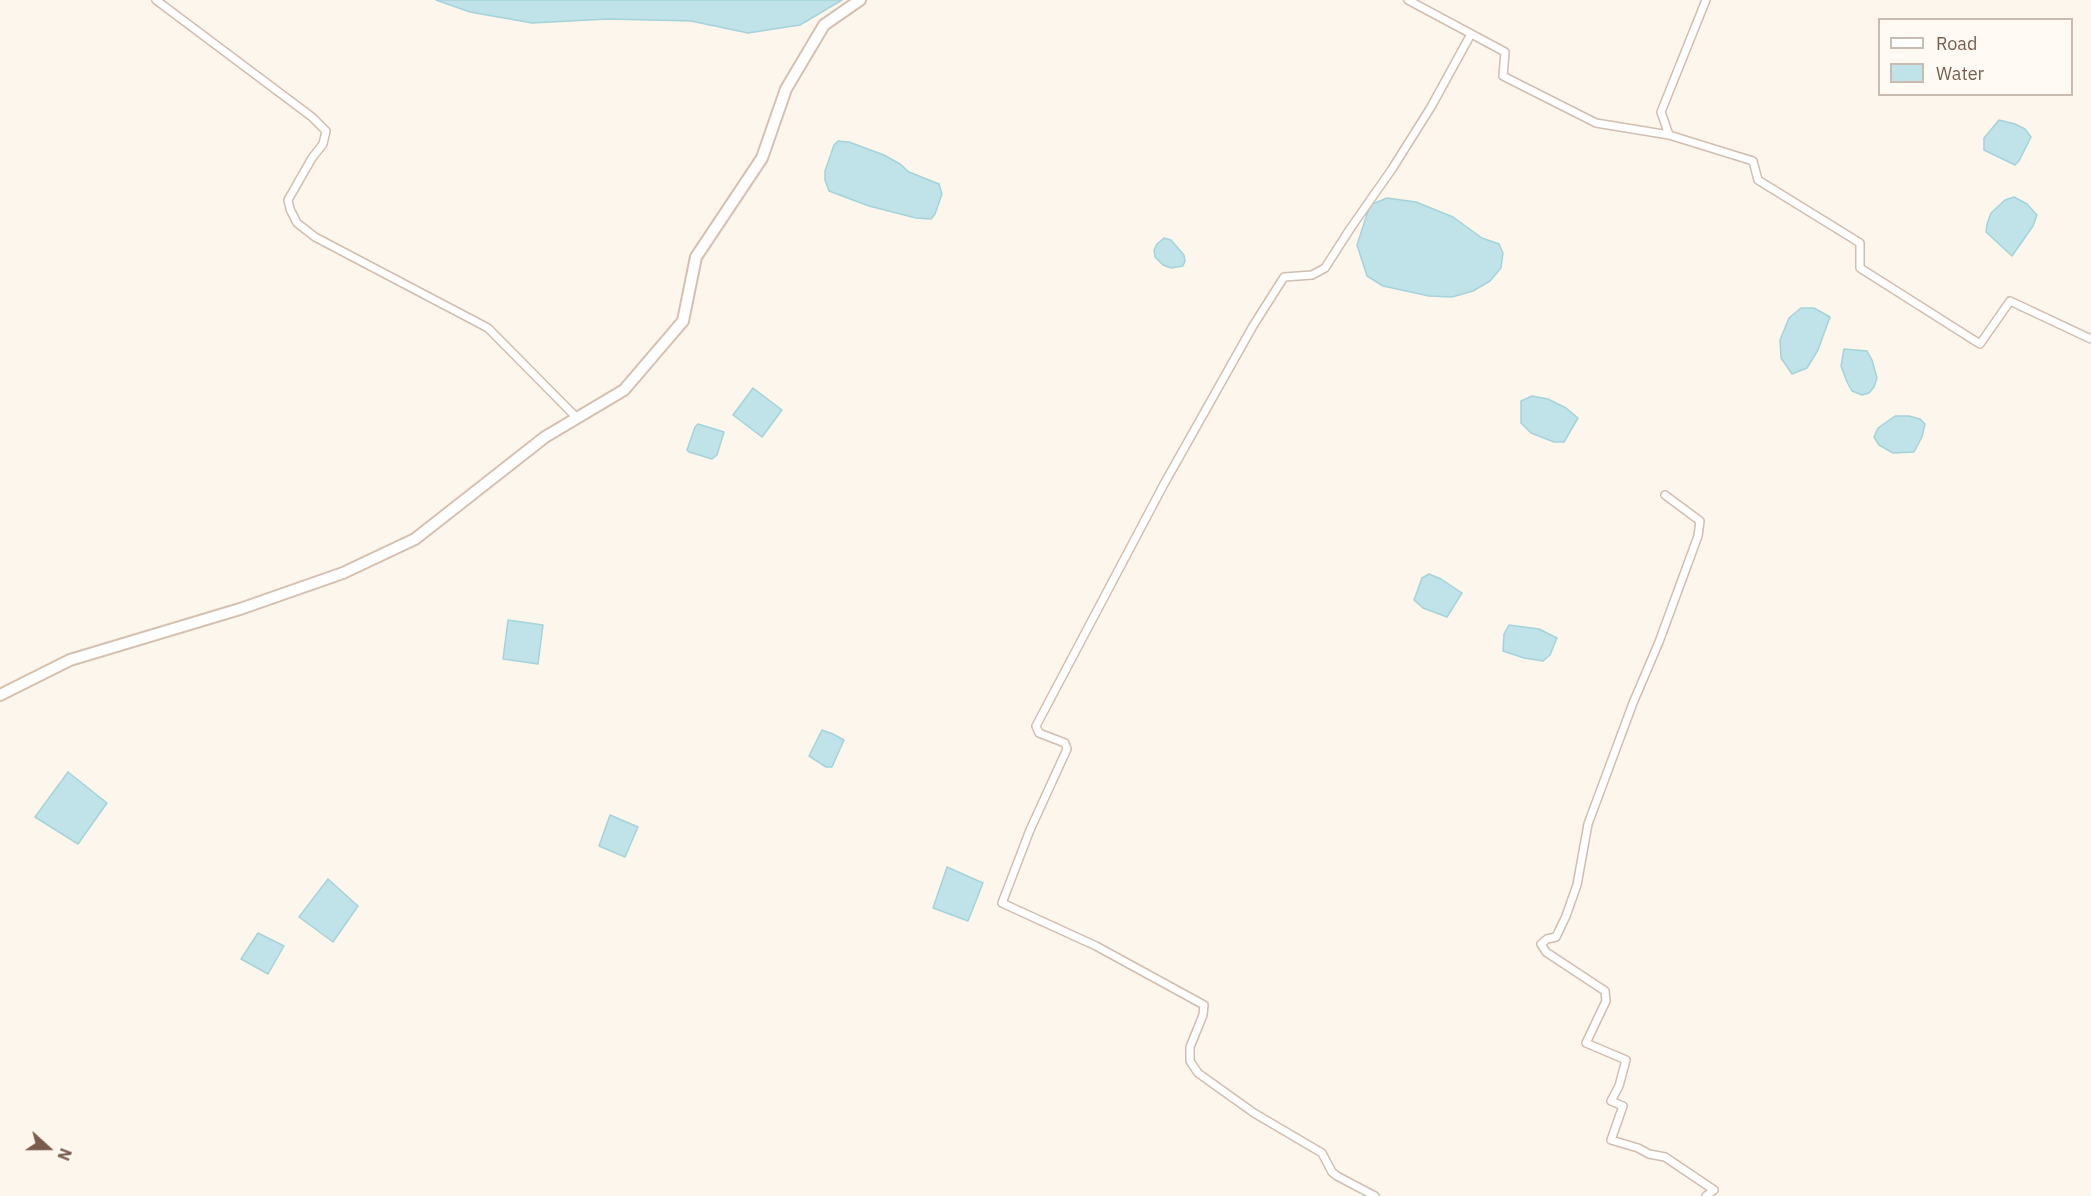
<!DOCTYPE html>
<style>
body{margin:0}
#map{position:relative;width:2091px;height:1196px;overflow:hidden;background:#fdf6ec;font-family:"IBM Plex Sans",sans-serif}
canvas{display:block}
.legend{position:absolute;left:1878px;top:18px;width:195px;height:78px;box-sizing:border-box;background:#fffaf3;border:2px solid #cabbb1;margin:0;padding:8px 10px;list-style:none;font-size:18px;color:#7a5c4d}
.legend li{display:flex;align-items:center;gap:12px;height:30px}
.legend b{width:30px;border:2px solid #cabbb1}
.north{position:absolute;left:18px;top:1118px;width:60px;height:60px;-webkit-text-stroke:4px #fffaf3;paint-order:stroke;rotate:111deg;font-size:16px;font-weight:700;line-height:24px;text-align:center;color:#7a5c4d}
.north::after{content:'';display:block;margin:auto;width:21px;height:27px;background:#7a5c4d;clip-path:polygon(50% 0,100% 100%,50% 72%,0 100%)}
</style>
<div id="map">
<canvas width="2091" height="1196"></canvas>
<ul class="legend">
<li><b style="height:8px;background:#fff"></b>Road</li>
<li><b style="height:16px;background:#bfe3e8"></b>Water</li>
</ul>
<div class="north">N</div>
</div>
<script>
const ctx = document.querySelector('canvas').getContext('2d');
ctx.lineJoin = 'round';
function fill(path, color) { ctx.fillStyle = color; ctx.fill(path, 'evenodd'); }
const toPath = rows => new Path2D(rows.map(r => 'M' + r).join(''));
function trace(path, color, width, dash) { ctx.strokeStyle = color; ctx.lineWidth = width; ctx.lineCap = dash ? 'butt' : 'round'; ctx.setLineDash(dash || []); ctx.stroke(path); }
const water = toPath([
 [436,0,842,0,800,25,748,33,691,21,608,19,532,23,470,12,436,0],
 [1999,120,2015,124,2025,129,2031,137,2019,161,2015,165,1984,150,1984,138,1999,120],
 [838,141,849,142,884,155,900,164,909,172,939,184,942,194,935,214,931,219,916,218,869,206,829,191,825,180,825,171,834,145,838,141],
 [2014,197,2027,204,2037,215,2033,226,2012,256,1986,232,1987,224,1991,213,2005,200,2014,197],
 [1387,198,1416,202,1453,217,1482,238,1499,244,1503,253,1501,268,1490,281,1473,291,1452,297,1429,296,1383,286,1367,276,1357,245,1370,205,1387,198],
 [1164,238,1171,240,1184,255,1185,261,1183,266,1171,268,1163,265,1155,257,1154,250,1157,244,1164,238],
 [1801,308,1814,308,1830,317,1818,350,1807,368,1792,374,1781,358,1780,340,1789,318,1801,308],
 [1844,349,1867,351,1872,360,1877,378,1874,387,1869,393,1862,395,1852,391,1847,382,1841,366,1844,349],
 [753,388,782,410,762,437,733,415,753,388],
 [1532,396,1548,399,1566,408,1578,418,1564,442,1554,442,1531,433,1521,423,1521,401,1532,396],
 [1895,416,1909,416,1920,419,1925,424,1922,437,1914,452,1893,453,1879,445,1874,437,1878,428,1895,416],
 [698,424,724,432,717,455,712,459,689,452,687,450,695,427,698,424],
 [1429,574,1441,579,1462,593,1447,617,1423,608,1414,600,1422,578,1429,574],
 [508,620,543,625,538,664,503,659,508,620],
 [1509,625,1539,629,1557,638,1550,655,1543,661,1524,658,1503,651,1504,634,1509,625],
 [822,730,833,734,844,740,832,767,826,767,809,756,822,730],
 [68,772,107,803,78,844,35,817,68,772],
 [610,815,638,827,625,857,599,846,610,815],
 [947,867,983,883,968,921,933,908,947,867],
 [328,879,358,906,333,942,299,917,328,879],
 [258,933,284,946,268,974,241,959,258,933]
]);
fill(water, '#bfe3e8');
trace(water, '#a5d3da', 1.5);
const minor = toPath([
 [156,0,312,117,326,131,323,144,312,158,288,200,290,209,297,223,315,237,488,328,577,418],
 [1408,0,1505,52,1503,76,1596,123,1669,135,1753,161,1758,180,1860,243,1860,268,1980,344,2010,301,2091,339],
 [1669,135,1661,112,1706,0],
 [1665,495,1700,521,1698,536,1659,642,1633,703,1588,824,1577,885,1566,916,1556,937,1547,939,1541,944,1546,952,1605,991,1606,1001,1586,1043,1626,1060,1619,1086,1611,1101,1623,1106,1611,1140,1638,1148,1649,1154,1665,1157,1714,1190,1706,1196],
 [1375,1196,1337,1176,1332,1172,1322,1153,1254,1113,1198,1073,1190,1061,1190,1047,1203,1015,1204,1005,1096,946,1002,903,1030,830,1067,749,1065,743,1039,733,1036,726,1164,484,1253,326,1284,277,1312,275,1325,268,1350,229,1392,169,1431,107,1471,34]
]);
const secondary = toPath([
 [0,695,70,660,240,609,343,573,415,539,545,437,624,390,683,321,696,257,762,158,786,89,824,25,860,0]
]);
trace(minor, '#d1beb0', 10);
trace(secondary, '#d6c0b0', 14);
trace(minor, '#fff', 7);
trace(secondary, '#fff', 10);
</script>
